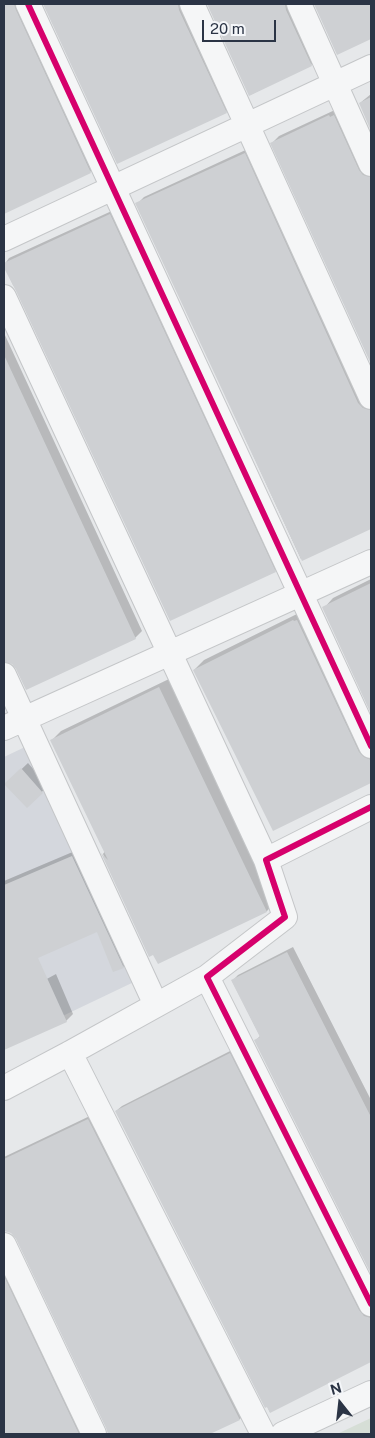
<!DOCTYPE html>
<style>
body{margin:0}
#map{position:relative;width:375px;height:1438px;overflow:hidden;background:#e6e8ea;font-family:"Public Sans",sans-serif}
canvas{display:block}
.frame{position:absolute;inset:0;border:5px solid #2b3445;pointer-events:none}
.north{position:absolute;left:315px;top:1378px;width:50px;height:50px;-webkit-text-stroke:4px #f4f6f9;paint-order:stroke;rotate:344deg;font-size:14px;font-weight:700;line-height:20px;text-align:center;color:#2b3445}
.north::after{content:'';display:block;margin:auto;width:18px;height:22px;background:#2b3445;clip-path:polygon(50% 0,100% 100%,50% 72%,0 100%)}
.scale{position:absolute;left:202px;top:20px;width:74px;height:22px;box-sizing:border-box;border:2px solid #2b3445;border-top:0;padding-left:6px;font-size:15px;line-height:18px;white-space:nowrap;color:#2b3445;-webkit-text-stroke:4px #f4f6f9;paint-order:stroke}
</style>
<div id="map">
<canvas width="375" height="1438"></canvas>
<div class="frame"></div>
<div class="north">N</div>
<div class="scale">20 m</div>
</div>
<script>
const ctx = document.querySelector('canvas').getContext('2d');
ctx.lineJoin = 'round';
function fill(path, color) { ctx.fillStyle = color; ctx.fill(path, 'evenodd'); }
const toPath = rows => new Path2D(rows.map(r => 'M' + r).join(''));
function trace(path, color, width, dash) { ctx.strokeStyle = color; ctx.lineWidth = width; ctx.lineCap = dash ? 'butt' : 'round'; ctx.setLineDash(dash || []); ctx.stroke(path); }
fill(toPath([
 [25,747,136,981,4,1044,4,757]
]), '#d4d7dd');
fill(toPath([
 [371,1418,371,1434,337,1434]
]), '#d6ded6');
fill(toPath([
 [4,4,21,4,96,166,90,172,4,212],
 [44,4,185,4,232,106,226,112,118,162],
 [208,4,292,4,317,59,311,65,250,95],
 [315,4,371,4,371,38,337,53],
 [371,94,371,128,360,103],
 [337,109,371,169,371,361,272,143,279,136],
 [252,147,371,402,371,527,301,559,137,204,144,197],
 [116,209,281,565,275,571,18,291,13,285,4,265,9,258],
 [4,333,142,631,135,638,13,663,4,660],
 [371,579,371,711,324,608,333,598],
 [303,611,371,747,371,781,274,829,194,670,204,660],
 [169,679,276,901,267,911,158,962,154,953,150,955,103,854,105,851,52,740,61,731],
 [28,763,48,786,27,806,6,784],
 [82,848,132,957,123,967,97,931,4,971,4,881],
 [293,947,371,1100,371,1271,256,1040,260,1036,232,981,238,975],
 [56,974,73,1014,66,1021,4,1049,4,1002],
 [236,1048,371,1310,371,1360,270,1412,116,1111,122,1106],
 [94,1114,245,1413,240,1419,207,1434,109,1434,108,1428,17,1238,13,1233,4,1230,4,1157],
 [4,1259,88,1434,4,1434]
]), '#0003');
fill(toPath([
 [4,4,14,4,16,10,91,173,4,214],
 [43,4,178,4,179,10,227,113,117,164],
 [207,4,285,4,286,10,312,66,249,96],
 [314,4,371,4,371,39,337,55],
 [371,97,371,131,359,103],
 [329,115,330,117,334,115,359,170,363,175,371,177,371,364,270,143],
 [245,153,358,403,363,408,371,410,371,529,302,561,135,203],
 [110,214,276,572,170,621,16,291,4,268,4,263],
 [4,355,136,639,26,690,16,669,12,664,4,662],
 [371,583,371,714,322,607],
 [293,620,294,621,297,620,359,752,364,757,371,760,371,783,273,831,193,670],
 [159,687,267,912,158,964,153,955,149,957,101,853,108,860,50,740],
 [21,768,43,793,27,808,4,784],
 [72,856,124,968,113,972,97,932,38,958,67,1022,4,1050,4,885],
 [287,952,371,1117,371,1274,254,1040,260,1037,231,980],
 [230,1053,359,1310,364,1316,371,1318,371,1362,270,1413,267,1407,265,1408,115,1111],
 [88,1119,240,1420,210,1434,108,1434,106,1428,16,1239,11,1233,4,1231,4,1159],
 [4,1276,79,1434,4,1434]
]), '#ced0d3');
const minor = toPath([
 [28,4,371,746],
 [192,4,371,397],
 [299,4,371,164],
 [4,239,371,67],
 [4,297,266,860],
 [4,675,156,1005],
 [4,728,371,562],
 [371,807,266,860,285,917,207,977,371,1304],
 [70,1053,263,1434],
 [4,1088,70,1053,207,977],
 [4,1245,94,1434],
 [283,1434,371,1393]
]);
trace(minor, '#c4c6c8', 26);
trace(minor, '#f5f6f7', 24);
trace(toPath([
 [28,4,371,746],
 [371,807,266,860,285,917,207,977,371,1304]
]), '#d6006c', 6);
</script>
